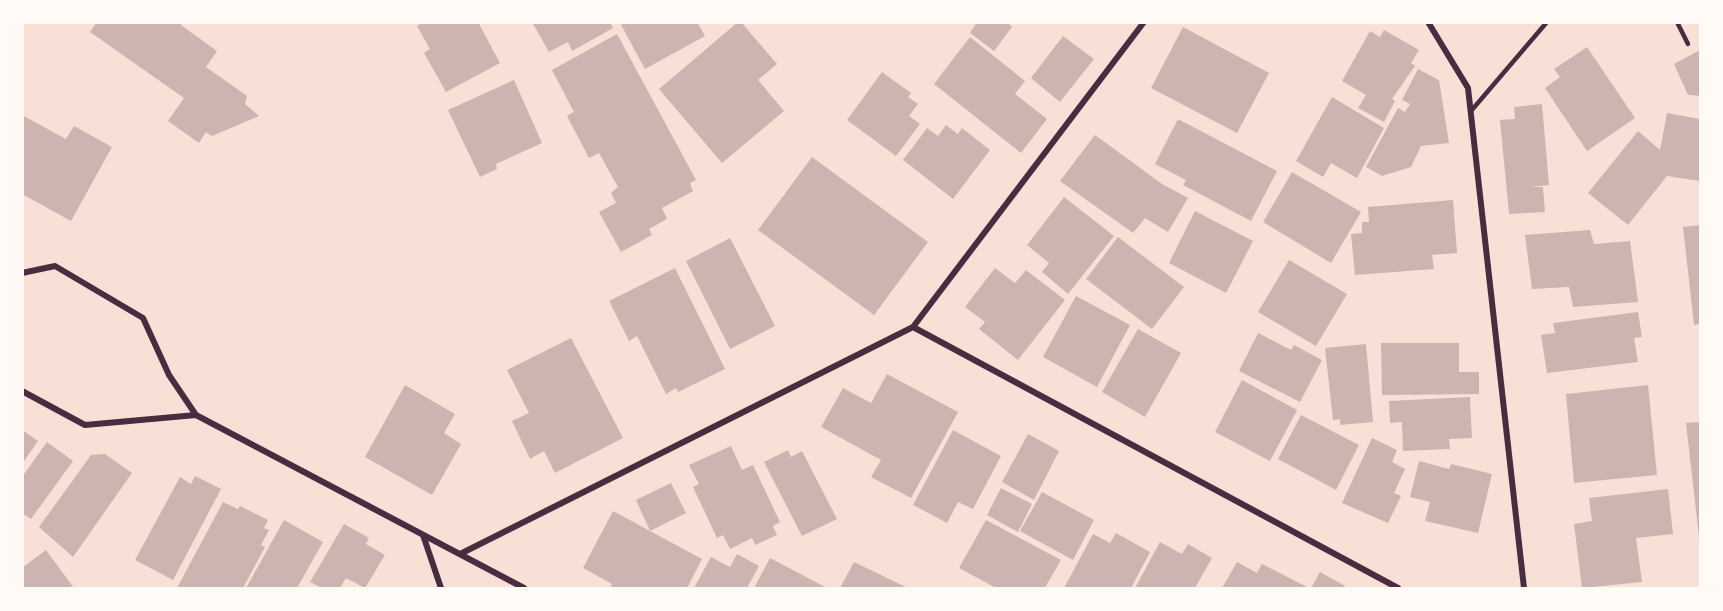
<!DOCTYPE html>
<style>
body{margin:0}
#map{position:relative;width:1723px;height:611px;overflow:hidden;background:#f7e1d7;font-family:Cabin,sans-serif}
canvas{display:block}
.frame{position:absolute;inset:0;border:24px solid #fffaf5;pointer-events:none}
</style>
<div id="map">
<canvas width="1723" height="611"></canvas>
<div class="frame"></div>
</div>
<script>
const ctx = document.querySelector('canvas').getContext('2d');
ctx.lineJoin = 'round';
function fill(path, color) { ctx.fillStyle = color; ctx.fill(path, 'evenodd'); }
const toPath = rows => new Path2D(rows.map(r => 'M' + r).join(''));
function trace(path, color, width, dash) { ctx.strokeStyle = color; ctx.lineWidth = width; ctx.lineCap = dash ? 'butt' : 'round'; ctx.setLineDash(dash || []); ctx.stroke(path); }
fill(toPath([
 [97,22,183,22,181,25,217,51,206,67,247,96,245,104,259,116,212,136,206,132,199,143,168,121,184,98,90,32],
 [423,22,478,22,500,63,446,92,424,53,430,49,417,26],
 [532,22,610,22,613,28,572,51,568,42,549,52],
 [625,22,697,22,705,36,645,69,621,25],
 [738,22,741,22,777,64,758,80,784,111,722,163,659,89],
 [977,22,1007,22,1012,27,994,51,970,33],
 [1183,27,1269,73,1237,133,1151,88],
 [1384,30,1419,50,1411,63,1415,66,1392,99,1395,101,1384,122,1358,108,1366,95,1342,81,1370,31,1380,37],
 [617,34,696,180,690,183,693,191,662,208,667,219,649,229,652,235,621,252,599,212,616,203,611,193,618,187,599,153,589,158,567,116,574,112,552,70],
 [1063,36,1094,59,1060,102,1031,78],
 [970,37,1025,81,1015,94,1047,119,1021,153,934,84],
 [1587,47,1635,118,1587,151,1545,88,1560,77,1554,69],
 [1700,50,1700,96,1688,95,1674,64],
 [1418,69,1439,80,1449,143,1421,146,1411,167,1382,176,1366,167,1398,108,1405,112,1410,104,1402,100],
 [882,72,911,93,908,97,918,104,909,116,920,124,896,156,847,120],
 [514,80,542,143,496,164,497,169,480,177,448,110],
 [1332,97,1384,128,1357,178,1331,163,1323,177,1296,161],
 [1542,104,1549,185,1530,187,1543,187,1545,212,1509,214,1500,120,1515,119,1514,107],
 [1667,113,1700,119,1700,181,1667,176,1628,225,1588,193,1638,131,1660,150],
 [22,115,66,139,74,126,112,147,71,221,22,194],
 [1178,119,1277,171,1251,221,1183,185,1186,180,1155,164],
 [946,125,958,134,962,128,990,150,953,199,903,160,927,128,938,136],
 [1095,135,1162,184,1188,198,1168,232,1145,218,1133,233,1060,181],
 [812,157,928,242,874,315,758,230],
 [1292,172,1361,212,1331,263,1263,222],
 [1064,197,1114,236,1068,294,1042,272,1049,263,1027,245],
 [1453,200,1457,253,1432,255,1434,269,1355,275,1351,234,1362,233,1362,222,1369,222,1368,207],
 [1195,211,1253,241,1226,293,1169,263],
 [1700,225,1700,324,1694,325,1683,227],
 [1590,230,1594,244,1630,241,1638,302,1573,307,1569,287,1532,289,1525,235],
 [1118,237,1184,287,1152,329,1086,279],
 [730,238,775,326,730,349,686,261],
 [1289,260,1347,294,1316,346,1258,312],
 [675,268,725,369,678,392,676,388,666,394,637,336,629,341,609,301],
 [995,268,1015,283,1026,270,1065,300,1018,360,979,329,985,322,965,307],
 [1076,296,1130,325,1097,387,1043,357],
 [1638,312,1642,337,1634,338,1638,362,1547,373,1541,335,1555,333,1553,323],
 [1138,329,1181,353,1145,417,1102,392],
 [1258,333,1291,350,1294,345,1322,360,1300,402,1239,371],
 [571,338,623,438,555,473,544,451,530,459,512,421,529,413,507,370],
 [1381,343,1459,343,1459,372,1479,372,1479,394,1382,395],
 [1366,344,1373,422,1340,425,1340,419,1333,420,1325,348],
 [887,374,958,412,911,498,871,477,881,460,821,427,843,388,871,403],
 [1242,380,1297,410,1270,461,1215,432],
 [405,385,455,414,444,433,461,444,432,495,365,457],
 [1648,385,1657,475,1574,483,1566,394],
 [1470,397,1472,438,1449,439,1450,449,1403,451,1402,422,1390,423,1389,401],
 [1301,415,1359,445,1336,490,1278,459],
 [1700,422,1700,537,1699,537,1686,423],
 [22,430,38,441,22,464],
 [953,430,1001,456,973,509,958,502,947,523,913,505],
 [1028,434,1059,451,1034,500,1002,482],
 [1372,438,1397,450,1392,462,1405,469,1394,493,1401,496,1388,523,1342,503],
 [47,442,73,461,31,519,22,513,22,477],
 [731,446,742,470,753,465,780,522,773,526,777,535,755,545,752,538,730,549,723,535,717,538,693,487,699,484,689,465],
 [788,450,791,457,802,451,837,519,802,536,764,462],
 [105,454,132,473,73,557,39,527,91,455],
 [1419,461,1449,469,1451,464,1492,474,1478,533,1425,521,1430,502,1410,497],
 [195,476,221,489,173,580,135,560,180,477,191,484],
 [671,483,686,513,650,531,636,500],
 [1001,488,1032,504,1018,532,987,515],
 [1668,489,1673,534,1636,538,1642,582,1582,588,1574,524,1592,521,1589,498],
 [1042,492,1094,520,1073,560,1020,531],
 [223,502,238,509,240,506,268,520,264,528,269,530,261,545,265,547,243,588,177,588],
 [613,511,702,559,687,588,610,588,612,584,583,568],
 [284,520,323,542,297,588,246,588],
 [986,520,1061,560,1045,588,996,588,959,568],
 [344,524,369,538,366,544,385,555,365,588,346,578,340,588,322,588,310,582],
 [1116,533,1150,552,1131,588,1064,588,1093,534,1110,543],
 [1160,542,1182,554,1188,544,1212,558,1195,588,1135,588],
 [46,550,74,588,22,588,22,568],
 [737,554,759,566,747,588,694,588,711,557,730,567],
 [770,558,827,588,754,588],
 [854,562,908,588,840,588],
 [1237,562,1257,573,1262,564,1309,588,1222,588],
 [1320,572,1345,586,1343,588,1311,588]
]), '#ccb4b1');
trace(toPath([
 [1677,22,1688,44],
 [1471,111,1547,22]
]), '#4a2c40', 4.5);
trace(toPath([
 [1428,22,1468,88,1524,588],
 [22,273,55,266,143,318,169,375,196,415],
 [913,327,1398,588],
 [22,391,85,425,196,415,524,588],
 [423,535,441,588],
 [460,554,913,327,1144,22]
]), '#4a2c40', 6);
</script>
